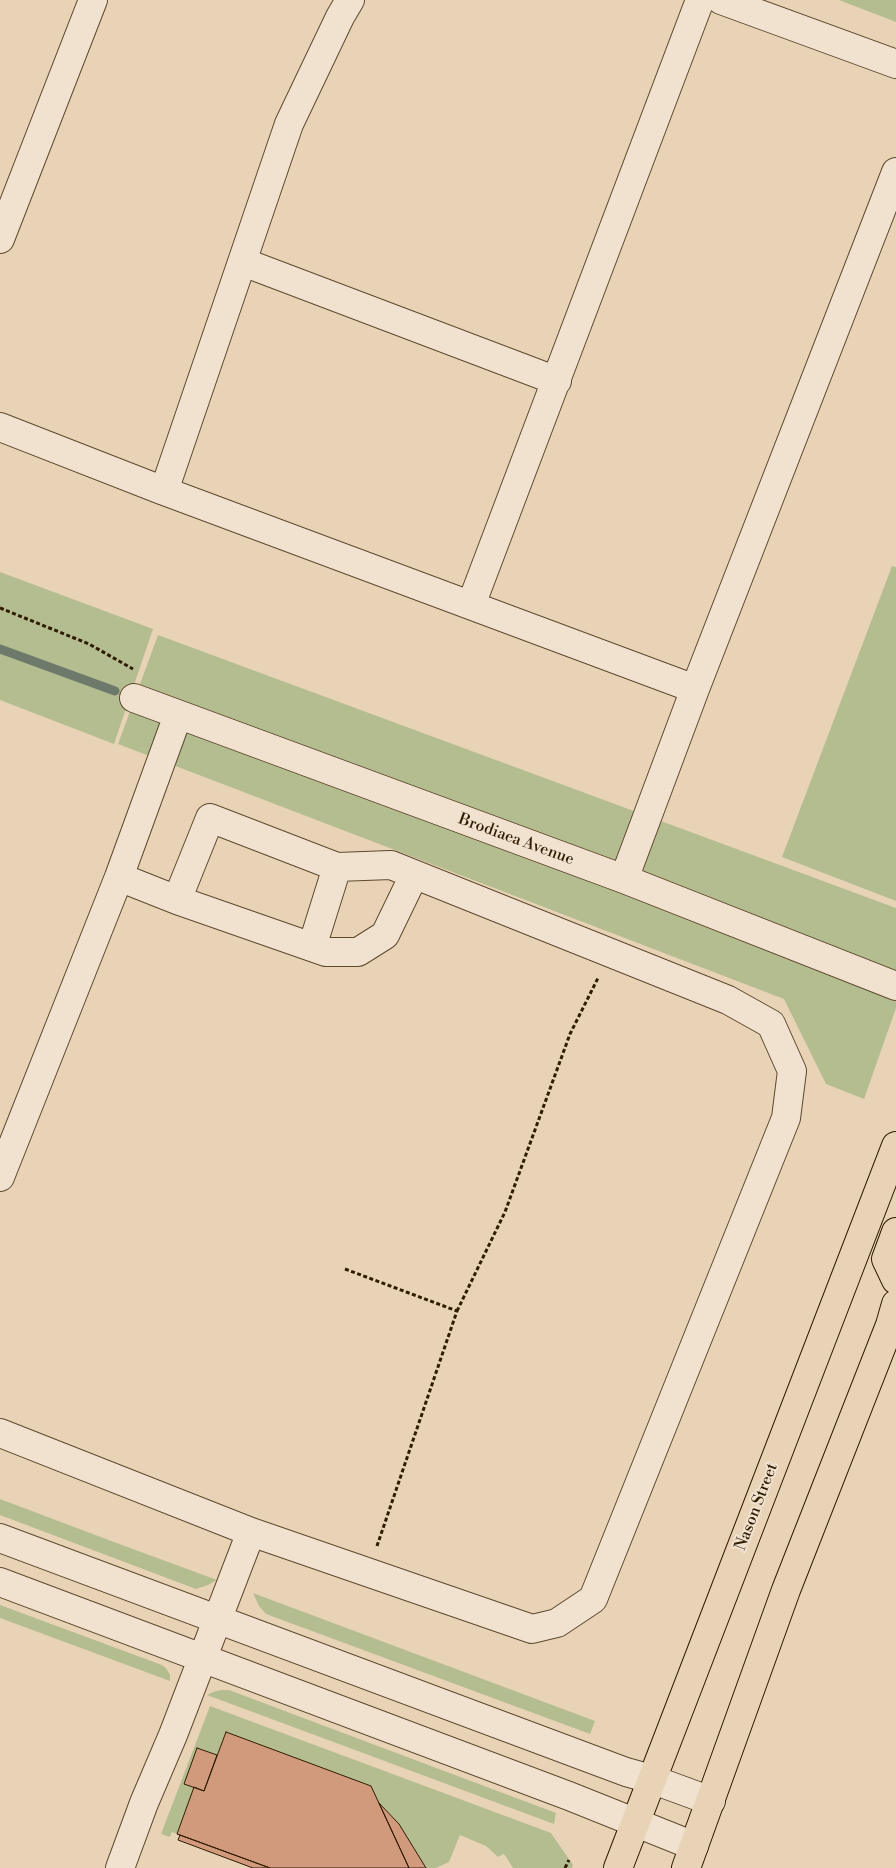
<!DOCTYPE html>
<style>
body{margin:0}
canvas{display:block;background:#e9d3b6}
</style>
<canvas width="896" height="1868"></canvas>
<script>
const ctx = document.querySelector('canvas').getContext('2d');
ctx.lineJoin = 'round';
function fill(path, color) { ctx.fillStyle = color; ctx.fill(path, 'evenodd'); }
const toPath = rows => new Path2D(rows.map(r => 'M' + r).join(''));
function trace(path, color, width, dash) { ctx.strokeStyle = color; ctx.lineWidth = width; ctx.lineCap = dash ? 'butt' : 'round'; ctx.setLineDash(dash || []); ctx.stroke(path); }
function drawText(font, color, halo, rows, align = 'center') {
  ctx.font = font + ' "Libre Bodoni",serif'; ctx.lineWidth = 4; ctx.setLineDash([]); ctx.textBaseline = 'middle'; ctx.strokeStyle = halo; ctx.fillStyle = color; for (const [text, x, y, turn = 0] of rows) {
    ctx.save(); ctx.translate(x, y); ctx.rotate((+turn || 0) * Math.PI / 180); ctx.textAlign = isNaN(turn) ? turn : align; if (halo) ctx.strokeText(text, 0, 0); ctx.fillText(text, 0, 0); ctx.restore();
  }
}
fill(toPath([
 [839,0,896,0,896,22],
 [892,566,896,567,896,901,782,857],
 [0,572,153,629,114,744,0,700],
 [158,635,896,908,896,1008,864,1099,826,1084,784,999,118,744],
 [0,1499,114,1542,217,1580,208,1585,196,1589,0,1515],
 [253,1593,595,1721,590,1734,266,1614,259,1606],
 [0,1605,162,1665,166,1668,170,1675,170,1681,0,1618],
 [221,1690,229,1690,556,1813,554,1824,207,1695,213,1692],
 [210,1706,551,1833,573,1865,572,1868,513,1868,505,1855,503,1854,498,1857,486,1846,460,1835,449,1862,436,1868,426,1868,399,1824,379,1803,371,1786,226,1732,217,1755,198,1748,194,1787,177,1834,172,1832,170,1837,161,1834]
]), '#b4bd90');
trace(toPath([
 [0,649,115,691]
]), '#6d796a', 9);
const building = toPath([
 [226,1732,371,1786,409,1868,270,1868,177,1834,194,1787,204,1791,226,1732],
 [197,1748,217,1755,204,1791,184,1784,197,1748],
 [379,1803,399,1824,426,1868,409,1868,379,1803],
 [180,1835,270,1868,253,1868,178,1840,180,1835]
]);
fill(building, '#d29a7c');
trace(building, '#2f1b00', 1);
const minor = toPath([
 [350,0,340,17,289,124,164,491,695,689],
 [721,0,896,64],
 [0,239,93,0],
 [243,262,557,381],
 [0,427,164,491],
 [471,605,700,0],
 [134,698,624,879,896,986],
 [624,879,695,689,896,172],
 [177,900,326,952,358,952,385,935,414,875],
 [312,947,337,867],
 [0,1177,119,877],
 [0,1433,251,1532],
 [0,1538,626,1772,651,1779,711,1801],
 [0,1582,569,1796,694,1846],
 [120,1868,144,1803,173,1735,251,1532,532,1629,557,1623,593,1599,786,1118,792,1071,771,1024,728,1000,391,865,337,867,210,818,177,900,119,877,178,715]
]);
const major = toPath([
 [896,1232,886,1259,896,1280],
 [618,1868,896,1146],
 [686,1868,786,1590,890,1325,896,1304]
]);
trace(minor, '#5e492e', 30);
trace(major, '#2f1b00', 30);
trace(toPath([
 [0,608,89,644,133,669],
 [345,1269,457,1311,377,1546],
 [457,1311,505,1212,570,1034,598,978],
 [565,1868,569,1860]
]), '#2f1b00', 3, [4, 2.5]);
trace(minor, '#f1e2d0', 28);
trace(major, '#e9d3b6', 28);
drawText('16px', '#2f1b00', '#f1e2d0', [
 ["Brodiaea Avenue",516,840,20],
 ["Nason Street",757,1507,-69]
]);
</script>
